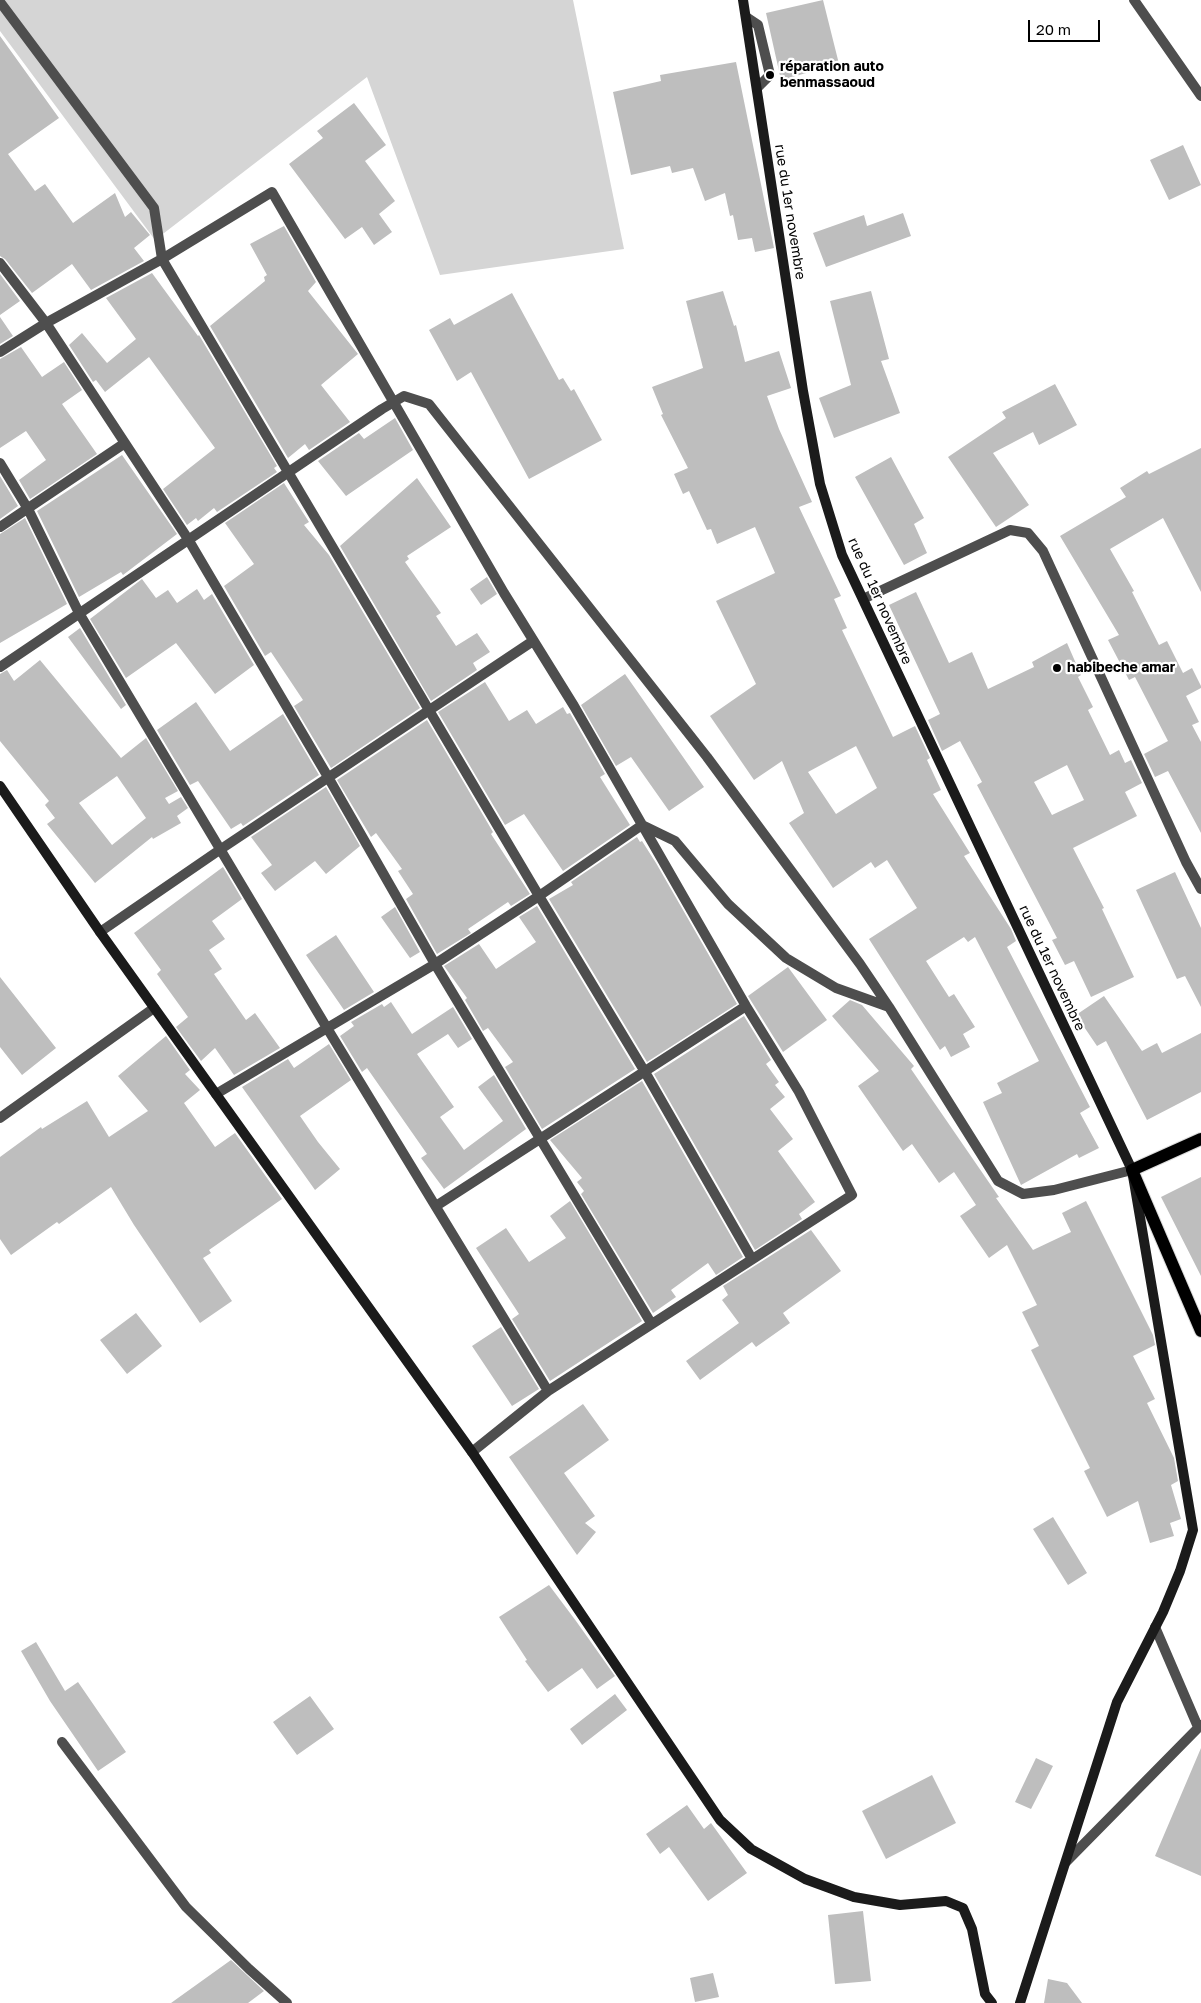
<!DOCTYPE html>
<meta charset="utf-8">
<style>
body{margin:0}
#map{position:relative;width:1201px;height:2003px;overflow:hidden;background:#fff;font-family:"Golos Text",sans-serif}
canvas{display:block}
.scale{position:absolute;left:1028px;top:20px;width:72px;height:22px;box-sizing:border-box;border:2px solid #000;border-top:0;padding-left:6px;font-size:15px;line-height:18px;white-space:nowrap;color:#000;-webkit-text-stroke:4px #fff;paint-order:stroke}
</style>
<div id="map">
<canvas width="1201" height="2003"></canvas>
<div class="scale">20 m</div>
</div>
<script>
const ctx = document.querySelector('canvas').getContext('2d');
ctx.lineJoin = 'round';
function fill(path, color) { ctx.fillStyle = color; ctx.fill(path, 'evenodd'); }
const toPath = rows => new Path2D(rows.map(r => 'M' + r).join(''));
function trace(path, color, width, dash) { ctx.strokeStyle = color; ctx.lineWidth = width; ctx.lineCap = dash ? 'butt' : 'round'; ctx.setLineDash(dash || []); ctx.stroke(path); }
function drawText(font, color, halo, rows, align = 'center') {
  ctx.font = font + ' "Golos Text",sans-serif'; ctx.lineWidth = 4.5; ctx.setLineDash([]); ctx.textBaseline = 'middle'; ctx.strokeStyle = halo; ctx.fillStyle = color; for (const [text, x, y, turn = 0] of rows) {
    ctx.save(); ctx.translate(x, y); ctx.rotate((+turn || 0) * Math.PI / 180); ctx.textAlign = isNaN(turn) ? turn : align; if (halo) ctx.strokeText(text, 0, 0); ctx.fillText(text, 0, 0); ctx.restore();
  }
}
fill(toPath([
 [0,0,573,0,624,249,440,275,367,77,155,240,0,31]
]), '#d5d5d5');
fill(toPath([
 [823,0,839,64,781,80,766,13],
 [0,36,59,118,8,154,35,191,45,184,73,223,115,193,125,217,131,212,150,235,134,248,144,261,91,290,72,264,32,293,5,259,0,256],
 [736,62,774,248,755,252,752,238,738,240,733,215,730,216,725,193,705,201,693,168,672,173,670,166,631,175,613,92,661,81,660,75],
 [354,103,386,145,365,161,395,201,379,214,392,232,374,245,362,227,345,239,289,164,323,138,317,131],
 [1183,145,1201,185,1169,200,1150,160],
 [903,213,911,236,826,267,813,233,864,215,867,226],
 [284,226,316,282,308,291,358,354,321,385,350,422,309,450,305,444,288,458,210,326,265,281,264,277,267,275,250,244],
 [152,273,198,336,199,335,277,466,274,468,277,472,217,512,214,508,198,521,196,518,187,525,163,489,215,448,149,357,105,392,96,380,93,382,69,345,82,333,107,363,136,339,106,298],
 [0,274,20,301,0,315],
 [723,291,734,326,736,325,745,362,779,351,791,388,767,396,779,429,812,502,799,507,841,596,834,599,847,628,842,630,893,737,915,726,930,758,927,760,941,790,933,794,970,853,964,856,1011,929,1016,941,1007,947,1090,1107,1080,1113,1099,1148,1079,1158,1077,1154,1021,1185,983,1102,1002,1093,997,1083,1039,1061,975,937,968,942,964,937,926,961,949,997,954,994,975,1027,963,1034,970,1047,951,1057,945,1046,940,1050,869,939,917,908,887,860,875,868,871,862,833,888,789,823,804,813,782,761,754,780,710,716,756,684,716,601,775,573,755,527,717,544,711,529,707,530,689,491,683,494,674,474,688,468,661,415,663,414,652,387,703,368,686,301],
 [856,746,877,788,836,814,808,772],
 [871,291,889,359,881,361,900,413,834,438,819,398,851,385,830,301],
 [512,293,559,380,563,378,571,391,574,389,602,440,529,479,471,372,457,381,429,330,450,318,454,325],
 [0,317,13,336,0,344],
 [21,347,42,377,64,362,82,390,62,404,97,454,30,499,19,480,46,460,26,431,0,448,0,359],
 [1055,384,1077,425,1039,445,1033,432,993,453,1029,505,996,527,948,457,1006,418,1002,412],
 [395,418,413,450,346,496,318,461,359,433,364,439],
 [1201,448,1201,592,1163,518,1110,549,1134,591,1132,592,1159,645,1167,641,1183,673,1192,668,1201,686,1201,688,1186,696,1199,722,1192,725,1201,742,1201,833,1168,771,1155,777,1144,754,1168,741,1135,677,1129,680,1108,640,1119,635,1060,536,1126,497,1120,488,1147,471,1149,474],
 [122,455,177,534,123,575,121,572,79,597,37,511],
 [891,457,924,518,914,524,927,553,904,565,855,477],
 [0,476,18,506,0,519],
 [417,478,451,527,407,556,409,559,405,562,441,613,436,616,456,646,477,633,490,652,473,663,477,670,431,701,340,546],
 [284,483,309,522,304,525,329,555,420,708,331,768,294,706,303,700,271,652,265,656,224,586,254,564,225,523],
 [25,518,67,604,0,643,0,534],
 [487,577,497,594,481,605,470,589],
 [142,579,156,598,168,590,177,603,197,589,204,600,212,594,254,665,215,694,176,643,126,678,90,619],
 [916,592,949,663,972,652,988,689,1034,667,1032,662,1067,643,1081,675,1078,677,1093,707,1088,710,1110,755,1119,750,1125,763,1131,760,1142,783,1125,792,1137,816,1073,848,1104,908,1102,909,1134,977,1091,997,1074,961,1065,965,1052,940,1057,938,977,785,982,782,960,741,942,751,928,720,940,714,889,605],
 [1067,765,1084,800,1052,815,1034,782],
 [80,628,126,705,121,709,68,637],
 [40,660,121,758,146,738,178,791,165,798,169,804,181,797,188,808,177,816,181,823,153,839,152,837,95,883,47,824,55,818,45,805,49,801,0,741,0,674,7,670,14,681],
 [117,776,146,818,112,845,79,803],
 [625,674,704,787,669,811,631,757,616,766,581,705],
 [485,682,509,721,527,710,536,724,563,707,567,714,570,713,605,774,600,777,630,825,563,871,524,814,505,825,438,712],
 [196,702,230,751,283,714,319,775,243,826,241,823,231,829,198,781,190,785,157,730],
 [427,720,493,832,491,834,530,894,511,906,508,902,468,929,471,933,437,954,406,899,413,894,398,871,402,869,376,833,371,837,337,780],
 [326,787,360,846,326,874,315,861,275,891,261,873,272,865,251,837],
 [637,837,640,842,642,841,656,863,737,1004,647,1062,549,899,573,885,571,882],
 [223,867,242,899,212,921,225,939,209,950,222,969,214,974,246,1020,255,1013,280,1048,234,1075,215,1048,201,1061,176,1027,188,1017,157,974,161,970,134,933],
 [1175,872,1201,928,1201,1007,1185,976,1177,979,1136,890],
 [537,906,635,1069,542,1129,505,1067,513,1062,488,1028,483,1031,465,1000,467,998,444,966,479,944,496,969,536,942,519,917],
 [395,907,420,952,410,958,381,917],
 [336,935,374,992,344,1010,306,955],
 [788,967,827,1020,783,1052,748,996],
 [0,977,56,1048,22,1075,0,1047],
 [1104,996,1142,1051,1157,1043,1162,1053,1201,1033,1201,1092,1147,1120,1106,1041,1097,1046,1076,1015],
 [850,1000,862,1005,914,1066,911,1069,999,1197,996,1198,1033,1250,1071,1232,1062,1213,1086,1201,1153,1335,1155,1345,1133,1356,1155,1399,1147,1403,1174,1458,1178,1481,1171,1485,1181,1519,1170,1523,1174,1536,1150,1543,1138,1501,1107,1517,1084,1471,1090,1468,1031,1350,1039,1346,1022,1312,1037,1305,1007,1245,989,1258,960,1216,976,1205,954,1172,939,1183,912,1144,903,1151,858,1086,879,1071,832,1016],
 [391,1002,412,1034,453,1007,472,1039,458,1048,448,1034,417,1054,454,1107,440,1117,464,1150,503,1121,478,1087,494,1075,526,1129,444,1189,421,1158,427,1154,367,1068,362,1072,340,1036,354,1026,351,1022,382,1004,384,1007],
 [744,1016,771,1060,766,1064,779,1082,775,1085,785,1097,770,1109,793,1139,778,1151,815,1202,799,1214,802,1219,755,1250,654,1074],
 [166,1036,190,1070,185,1074,200,1090,184,1103,215,1147,235,1133,282,1199,209,1250,211,1253,203,1258,232,1301,200,1323,134,1225,111,1187,59,1224,57,1222,11,1255,0,1239,0,1157,41,1127,42,1129,87,1101,109,1137,148,1111,118,1076],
 [329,1044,351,1080,300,1116,318,1142,340,1169,315,1190,242,1087,288,1059,294,1068],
 [642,1081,743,1257,716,1275,708,1263,671,1290,676,1297,653,1313,581,1194,584,1191,577,1182,582,1178,550,1140],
 [1201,1177,1201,1276,1161,1197],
 [570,1201,642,1321,550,1381,512,1319,519,1314,476,1248,506,1228,529,1262,566,1238,550,1216],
 [811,1230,841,1271,783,1313,790,1323,756,1347,752,1342,700,1380,686,1361,739,1323,722,1300,728,1295,723,1286],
 [136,1313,162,1346,127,1374,100,1340],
 [501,1327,539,1389,512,1406,472,1346],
 [583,1404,609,1440,564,1473,595,1516,585,1523,596,1532,577,1555,509,1457],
 [1053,1517,1087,1573,1068,1585,1033,1529],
 [549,1585,576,1621,615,1676,597,1689,582,1668,548,1692,525,1661,527,1660,499,1617],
 [36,1642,65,1691,78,1682,126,1752,98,1771,50,1701,21,1651],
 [615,1694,627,1710,582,1745,570,1729],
 [310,1696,334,1729,297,1755,273,1722],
 [1201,1748,1201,1876,1155,1856],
 [1036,1758,1053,1766,1031,1809,1015,1802],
 [932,1775,956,1823,886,1859,862,1811],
 [687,1805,704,1829,711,1823,747,1873,708,1901,669,1847,660,1854,646,1834],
 [863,1911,871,1981,835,1984,828,1915],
 [231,1960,264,1991,248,2003,171,2003],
 [713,1973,719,1997,695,2002,690,1978],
 [1048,1979,1067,1983,1082,2003,1044,2003]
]), '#bebebe');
const primary = toPath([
 [1201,1139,1132,1170,1201,1331]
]);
trace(primary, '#dbdbdb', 14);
trace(toPath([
 [1134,0,1201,96],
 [0,2,154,208,162,259,539,896,645,1072,752,1259],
 [746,17,758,25,770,75,757,88],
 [0,263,46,323,188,539,328,777,435,964,651,1323],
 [0,352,46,323,162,259,272,192,504,593,574,706,746,1006,799,1092,852,1195,548,1391,472,1452],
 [0,463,28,509,79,613,327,1028,548,1391],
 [0,527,125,443],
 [863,599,1010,530,1028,533,1043,551,1186,862,1201,889],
 [0,667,382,409,404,396,429,404,707,757,860,964,889,1007,998,1181,1023,1194,1054,1190,1132,1170],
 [100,932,221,849,533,641],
 [216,1094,435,964,539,896,642,825,675,841,728,904,786,958,836,988,889,1007],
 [0,1118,154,1008],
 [436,1206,746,1006],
 [1155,1627,1198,1727],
 [62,1742,186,1907,249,1969,287,2003],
 [1066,1862,1201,1725]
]), '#4e4e4e', 10);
trace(toPath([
 [743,0,803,391,820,484,842,555,1132,1170,1193,1530,1180,1571,1163,1612,1117,1702,1020,2003],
 [0,786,100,932,472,1452,720,1820,751,1849,805,1879,854,1897,900,1905,946,1901,963,1908,972,1929,985,1994,992,2003]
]), '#1b1b1b', 10);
trace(primary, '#000', 12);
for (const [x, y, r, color] of [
 [770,75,5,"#000"],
 [1057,668,5,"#000"]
]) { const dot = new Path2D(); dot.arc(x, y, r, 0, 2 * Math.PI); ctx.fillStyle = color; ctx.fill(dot); trace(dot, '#fff', 2); }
drawText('bold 14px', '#000', '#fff', [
 ["réparation auto",780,67],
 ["benmassaoud",780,83],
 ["habibeche amar",1067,668]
], 'left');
drawText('14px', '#000', '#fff', [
 ["rue du 1er novembre",790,212,81],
 ["rue du 1er novembre",880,601,66],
 ["rue du 1er novembre",1052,968,65]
]);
</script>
